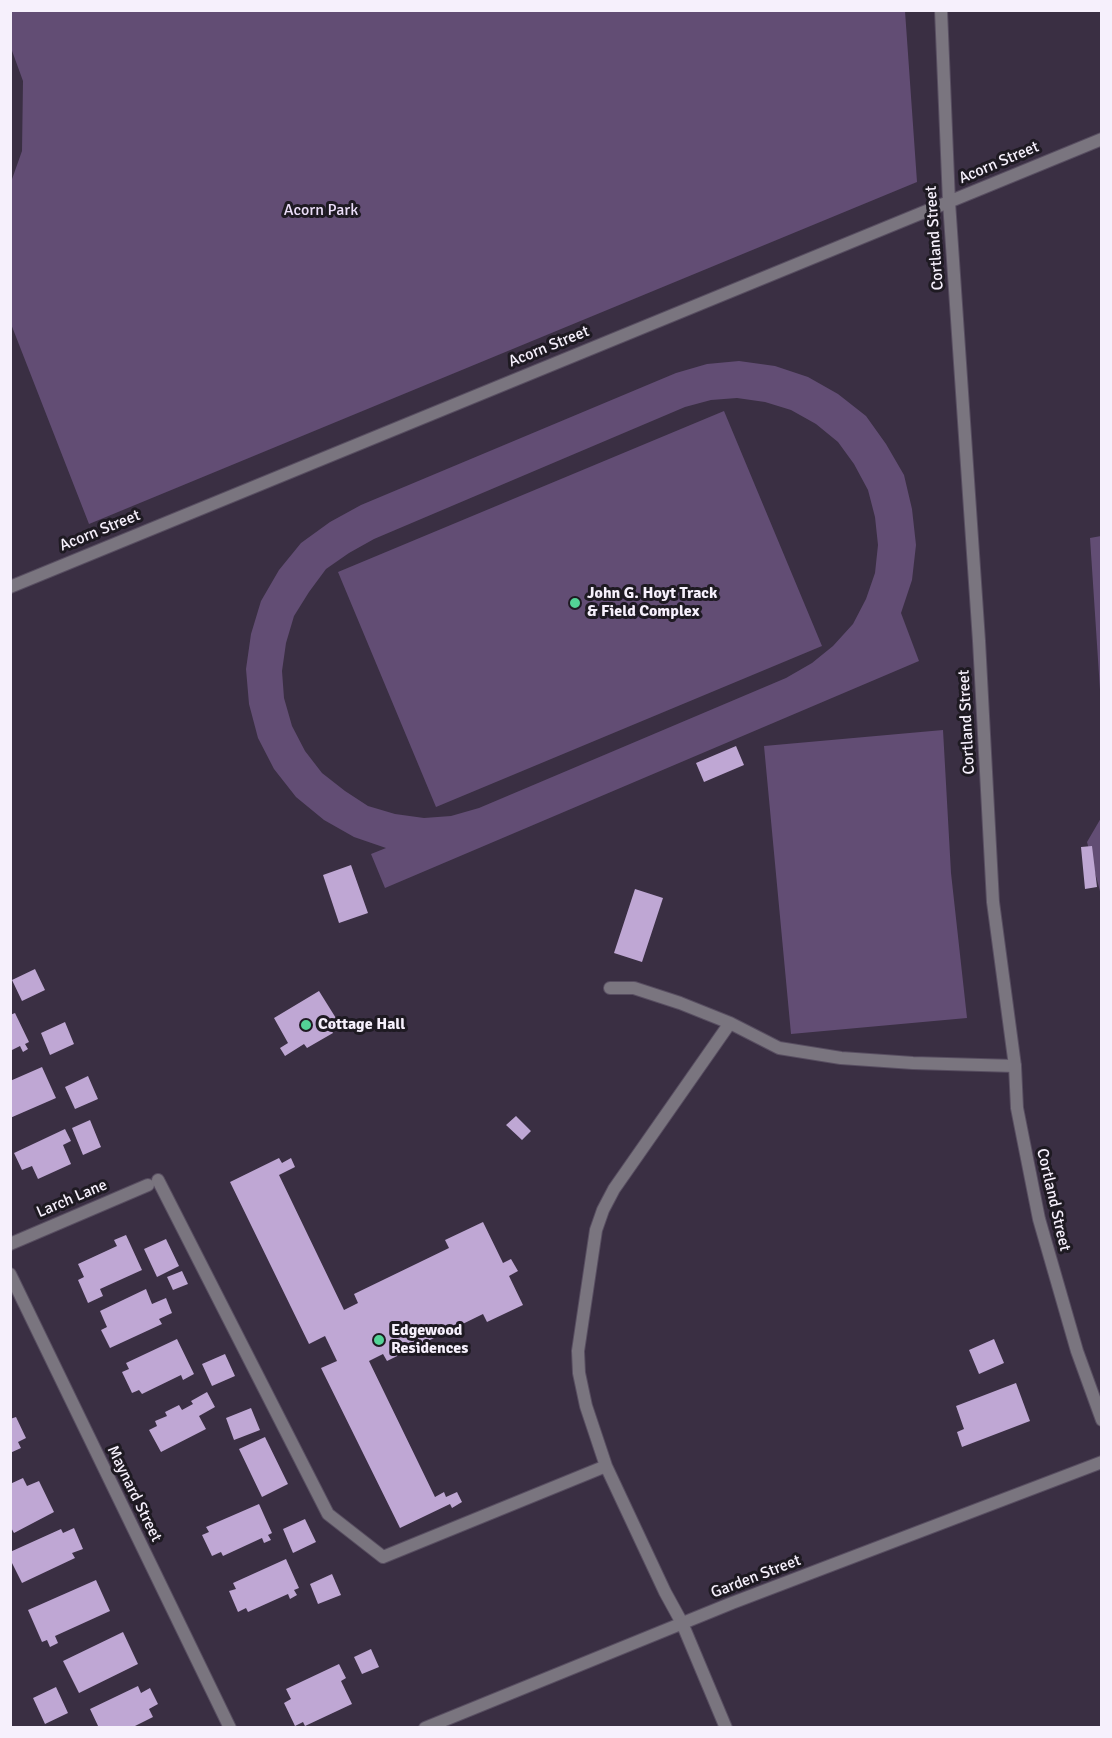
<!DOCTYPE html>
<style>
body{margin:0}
#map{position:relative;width:1112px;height:1738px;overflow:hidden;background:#3a2f43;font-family:Signika,sans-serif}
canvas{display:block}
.frame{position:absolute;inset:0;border:12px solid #f6f0fc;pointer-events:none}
</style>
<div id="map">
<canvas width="1112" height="1738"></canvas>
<div class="frame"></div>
</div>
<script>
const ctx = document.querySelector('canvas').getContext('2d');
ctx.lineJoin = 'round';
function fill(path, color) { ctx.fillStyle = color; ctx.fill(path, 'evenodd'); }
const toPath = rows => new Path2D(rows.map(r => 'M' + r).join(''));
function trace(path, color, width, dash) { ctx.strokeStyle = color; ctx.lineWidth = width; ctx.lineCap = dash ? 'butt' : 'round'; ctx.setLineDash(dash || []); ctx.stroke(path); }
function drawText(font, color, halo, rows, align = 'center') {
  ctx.font = font + ' Signika,sans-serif'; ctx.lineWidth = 6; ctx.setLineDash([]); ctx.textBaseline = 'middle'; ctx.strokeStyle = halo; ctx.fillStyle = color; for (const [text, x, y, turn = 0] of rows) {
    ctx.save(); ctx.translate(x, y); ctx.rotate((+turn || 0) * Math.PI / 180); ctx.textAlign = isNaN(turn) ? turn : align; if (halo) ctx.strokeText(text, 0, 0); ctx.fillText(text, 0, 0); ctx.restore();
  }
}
fill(toPath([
 [11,10,905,11,917,182,89,524,11,324,11,182,22,151,23,81,11,48],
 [739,361,775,366,808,377,838,394,866,416,886,444,904,475,912,509,916,545,912,580,901,613,919,661,385,888,371,854,386,848,354,837,324,820,296,797,274,769,258,738,249,704,246,669,251,634,261,601,279,570,301,543,330,522,361,505,676,373,707,364],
 [737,398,765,402,791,410,816,424,838,442,854,464,868,490,875,517,878,545,875,573,866,599,853,624,833,646,812,663,786,678,479,808,451,816,424,818,395,814,368,806,345,791,322,773,305,751,292,726,284,698,282,671,286,643,294,616,309,592,326,569,349,553,374,539,685,407,711,400],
 [724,411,822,646,436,807,338,572],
 [1101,536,1102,536,1101,705,1090,538],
 [943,730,951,873,967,1018,791,1034,764,746],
 [1101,818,1101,895,1087,842]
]), '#624d74');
fill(toPath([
 [736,746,744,765,704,782,696,763],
 [1092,846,1097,887,1085,889,1081,847],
 [351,865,368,913,339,923,323,875],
 [635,889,663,898,642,962,614,953],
 [35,969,45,990,22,1001,12,980],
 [319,991,339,1023,330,1028,333,1033,307,1048,304,1044,285,1056,280,1048,288,1043,274,1018],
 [15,1013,29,1042,25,1044,28,1049,23,1052,20,1046,10,1051,10,1015],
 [65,1022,74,1044,50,1055,41,1033],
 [42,1067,56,1098,10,1118,10,1081],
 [88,1076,98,1099,75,1109,65,1087],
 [516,1116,531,1131,522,1140,506,1125],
 [90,1120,101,1147,83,1155,72,1128],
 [65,1129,71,1141,63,1145,71,1164,38,1179,32,1166,22,1170,14,1153],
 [279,1158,282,1163,291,1158,295,1167,279,1175,344,1310,358,1303,354,1294,449,1248,445,1240,483,1222,503,1263,511,1259,518,1271,509,1276,523,1305,487,1322,483,1314,387,1361,383,1354,369,1361,435,1497,444,1492,446,1497,457,1492,462,1502,452,1508,450,1504,400,1528,321,1368,337,1361,325,1336,309,1344,230,1182],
 [126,1235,142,1270,100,1289,103,1296,88,1303,78,1280,84,1277,78,1264,117,1246,114,1240],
 [166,1239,179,1266,157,1277,144,1249],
 [182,1271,188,1284,173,1290,167,1277],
 [146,1289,152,1304,166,1298,172,1313,159,1319,162,1324,110,1348,101,1330,107,1327,100,1311],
 [177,1339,194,1374,183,1380,181,1375,142,1394,139,1390,132,1393,122,1372,129,1369,126,1363],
 [994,1339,1004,1363,979,1374,969,1350],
 [225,1354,235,1376,212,1386,202,1364],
 [1016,1383,1030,1421,962,1447,957,1432,964,1429,956,1406],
 [207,1392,215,1407,199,1416,206,1429,161,1452,149,1430,157,1426,155,1421,167,1416,165,1412,179,1405,182,1410,193,1404,191,1401],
 [251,1408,260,1430,234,1440,226,1418],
 [16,1417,26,1438,18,1442,21,1448,10,1453,10,1419],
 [265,1437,288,1484,262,1497,239,1449],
 [23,1478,27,1486,39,1481,54,1512,14,1533,10,1526,10,1484],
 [259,1504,272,1533,268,1535,271,1540,264,1543,262,1538,223,1556,221,1552,212,1556,202,1535,209,1532,206,1527],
 [305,1519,316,1542,293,1553,283,1529],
 [74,1528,83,1549,72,1553,75,1558,22,1583,10,1559,10,1552,61,1529,63,1533],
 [286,1559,299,1588,294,1590,297,1595,290,1599,288,1594,248,1612,246,1608,238,1612,229,1591,236,1589,233,1583],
 [332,1574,341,1595,318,1604,310,1584],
 [96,1580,110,1611,55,1636,58,1643,50,1647,47,1640,42,1642,28,1610],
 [123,1632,138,1664,79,1693,63,1661],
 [371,1649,379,1667,362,1674,354,1657],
 [339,1664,346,1678,341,1681,352,1704,305,1726,303,1722,295,1726,284,1703,291,1699,286,1689],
 [138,1686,141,1693,150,1688,158,1704,149,1709,153,1717,131,1728,99,1728,90,1709],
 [56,1687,68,1713,45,1724,33,1698]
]), '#bfa7d4');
const service = toPath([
 [610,988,634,988,680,1003,730,1023,779,1048,841,1058,913,1063,1015,1066],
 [158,1180,328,1514,383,1557,606,1466,586,1406,579,1373,578,1351,596,1230,603,1210,614,1189,730,1023],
 [606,1466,665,1592,682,1623]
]);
const minor = toPath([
 [941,10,949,202,979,641,993,902,1015,1066,1017,1108,1039,1219,1077,1351,1102,1420],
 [10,587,1102,139],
 [10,1244,148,1185],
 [10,1274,230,1728],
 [682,1623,726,1728],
 [425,1728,732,1603,1102,1462]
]);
trace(service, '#584e61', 14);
trace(minor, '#584e61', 14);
trace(service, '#7a757f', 12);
trace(minor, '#7a757f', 12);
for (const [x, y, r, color] of [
 [575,603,6,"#53d396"],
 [306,1025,6,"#53d396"],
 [379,1340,6,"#53d396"]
]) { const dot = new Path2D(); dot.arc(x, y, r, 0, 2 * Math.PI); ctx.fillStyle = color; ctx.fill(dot); trace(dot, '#1e1a22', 2); }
drawText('16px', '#f6f0fc', '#1e1a22', [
 ["Acorn Street",999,163,-23],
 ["Cortland Street",935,238,-94],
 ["Acorn Street",549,347,-22],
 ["Acorn Street",100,531,-22],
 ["Cortland Street",967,722,-93],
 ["Larch Lane",72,1199,-23],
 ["Cortland Street",1053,1200,77],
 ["Maynard Street",134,1494,64],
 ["Garden Street",756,1577,-21]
]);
drawText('16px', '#ecdef9', '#1e1a22', [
 ["Acorn Park",321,211]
]);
drawText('bold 16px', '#f6f0fc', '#1e1a22', [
 ["John G. Hoyt Track",587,594],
 ["& Field Complex",587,612],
 ["Cottage Hall",318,1025],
 ["Edgewood",391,1331],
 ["Residences",391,1349]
], 'left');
</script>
